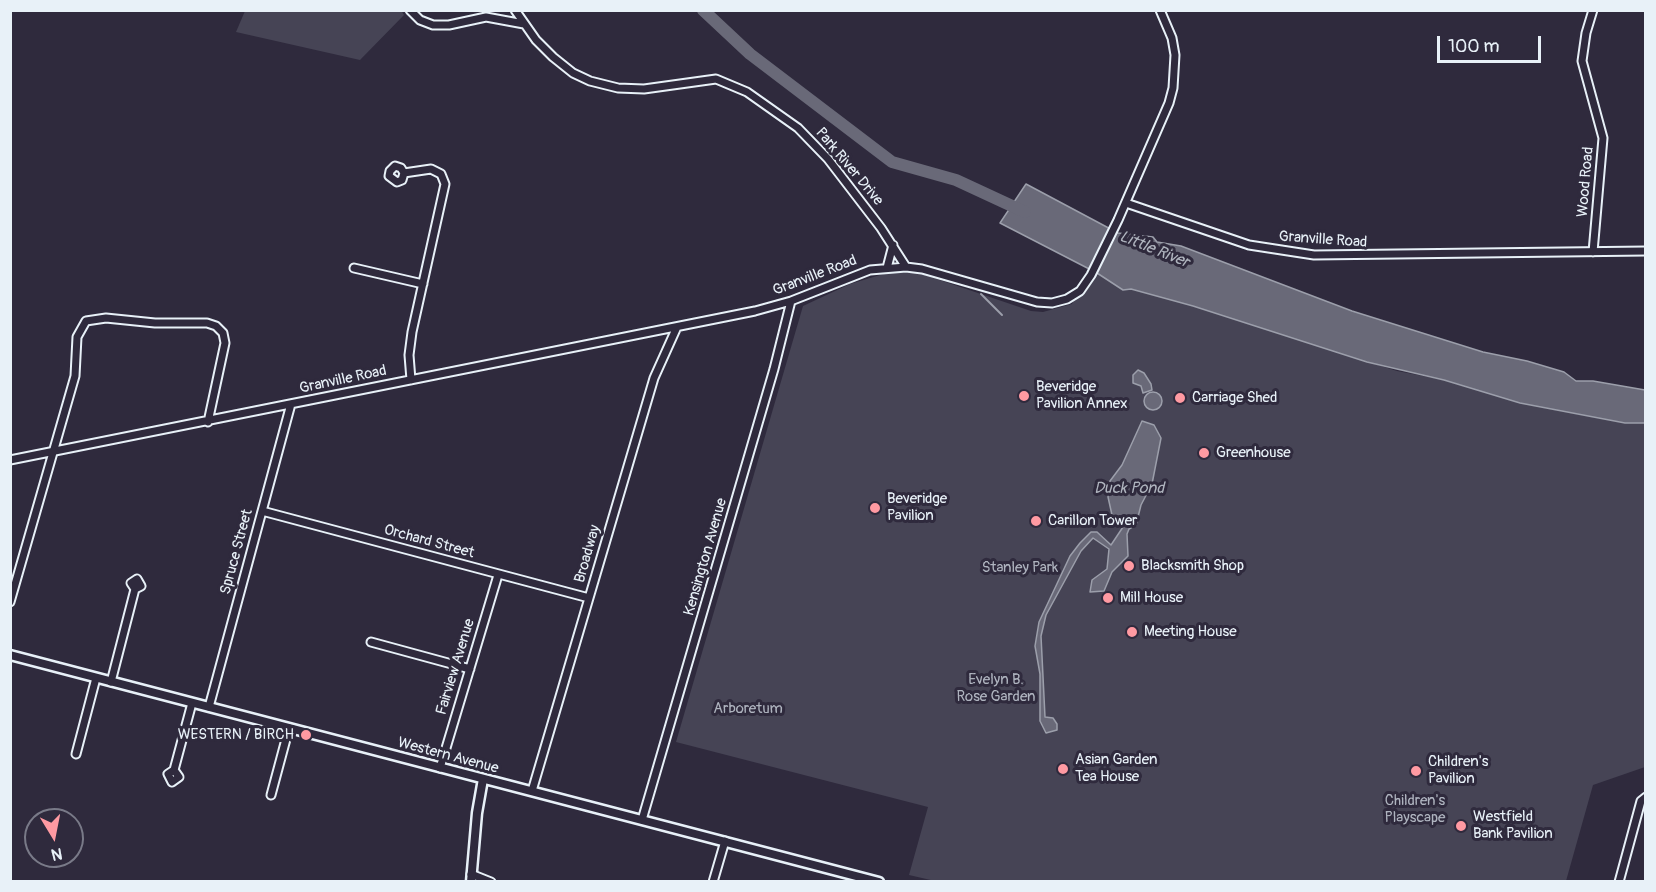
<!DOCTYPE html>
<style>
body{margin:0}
#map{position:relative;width:1656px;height:892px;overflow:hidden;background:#2f2a3d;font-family:Pangolin,sans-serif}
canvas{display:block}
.frame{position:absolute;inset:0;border:12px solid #e8f1f8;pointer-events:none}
.north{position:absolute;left:24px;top:808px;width:60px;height:60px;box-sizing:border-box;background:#2f2a3d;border:2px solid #797a88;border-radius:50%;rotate:170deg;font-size:16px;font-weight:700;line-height:24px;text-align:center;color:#e8f1f8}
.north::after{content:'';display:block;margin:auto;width:21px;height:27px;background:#ff9aa2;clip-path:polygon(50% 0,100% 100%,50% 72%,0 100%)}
.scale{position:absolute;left:1437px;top:36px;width:104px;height:27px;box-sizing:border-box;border:3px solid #e8f1f8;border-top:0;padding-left:8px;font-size:18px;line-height:21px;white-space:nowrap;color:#e8f1f8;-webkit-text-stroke:4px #2f2a3d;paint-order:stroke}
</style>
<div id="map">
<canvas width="1656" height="892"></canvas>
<div class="frame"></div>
<div class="north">N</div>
<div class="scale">100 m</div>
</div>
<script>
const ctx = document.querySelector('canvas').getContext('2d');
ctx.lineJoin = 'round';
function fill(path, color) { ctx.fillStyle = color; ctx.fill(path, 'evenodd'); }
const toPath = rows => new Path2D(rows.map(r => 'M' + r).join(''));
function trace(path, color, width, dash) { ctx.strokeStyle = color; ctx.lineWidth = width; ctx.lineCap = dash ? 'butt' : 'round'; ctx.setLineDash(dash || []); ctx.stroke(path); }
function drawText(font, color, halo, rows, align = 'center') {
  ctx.font = font + ' Pangolin,sans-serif'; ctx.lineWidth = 6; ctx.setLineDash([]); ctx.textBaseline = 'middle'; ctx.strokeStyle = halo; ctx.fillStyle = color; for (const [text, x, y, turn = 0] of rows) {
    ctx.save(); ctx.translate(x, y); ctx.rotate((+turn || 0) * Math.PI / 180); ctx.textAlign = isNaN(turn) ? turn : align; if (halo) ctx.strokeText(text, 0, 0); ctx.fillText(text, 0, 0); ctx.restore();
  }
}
fill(toPath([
 [401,10,404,15,360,60,236,32,245,11],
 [887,273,919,273,1031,311,1043,312,1072,304,1077,293,1081,296,1086,291,1097,273,1123,290,1131,289,1193,306,1397,371,1444,380,1540,407,1625,423,1645,423,1645,767,1593,785,1566,881,935,881,909,875,928,807,676,742,803,306,850,284]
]), '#464455');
const water = toPath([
 [1026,184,1118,233,1153,237,1157,242,1181,246,1352,311,1483,352,1527,361,1564,372,1576,381,1593,381,1645,390,1645,423,1625,423,1520,403,1444,380,1367,362,1193,306,1131,289,1123,290,1097,273,1000,223,1026,184],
 [1138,370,1144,373,1151,384,1152,390,1143,393,1141,386,1133,383,1133,375,1138,370],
 '1144 401a9 9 0 1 1 18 0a9 9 0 1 1-18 0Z',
 [1142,421,1154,425,1161,438,1152,484,1141,505,1136,525,1129,529,1127,534,1128,556,1112,572,1104,591,1090,592,1092,580,1107,569,1109,549,1093,538,1081,551,1046,615,1041,636,1045,717,1053,718,1057,724,1057,730,1046,733,1040,721,1040,674,1035,646,1039,622,1070,556,1080,543,1091,532,1097,532,1111,545,1123,527,1112,515,1108,497,1110,481,1122,465,1142,421]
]);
fill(water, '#696978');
trace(water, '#9c9fab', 1.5);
trace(toPath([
 [981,294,1002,315]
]), '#9c9fab', 2);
trace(toPath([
 [703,10,750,54,892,162,956,180,1025,212]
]), '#696978', 12);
const minor = toPath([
 [410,10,420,20,433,25,449,25,486,17,524,24],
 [515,10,536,40,553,57,573,73,590,81,618,88,644,89,716,79,747,92,798,128,828,159,881,228,906,267],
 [1593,10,1586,33,1582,61,1603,138,1593,252],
 [404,173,401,168,395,166,390,171,389,176,397,182,402,180,404,173,431,169,441,174,445,184,412,332,409,355,411,380],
 [1126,203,1249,245,1314,255,1646,251],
 [354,268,423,284],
 [887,268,893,245],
 [10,460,755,311,791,301,870,270,906,267,922,269,1037,302,1052,303,1067,299,1080,291,1091,275,1118,220,1169,103,1173,88,1175,55,1172,38,1160,10],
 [262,511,589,598],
 [10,602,75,376,77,337,86,321,106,318,155,323,207,323,216,326,223,333,225,343,208,422],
 [371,642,470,669],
 [111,682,135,589,141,586,137,579,131,583,135,589],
 [209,707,291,404],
 [76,754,96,678],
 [440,768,498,575],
 [174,770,179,777,172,782,168,774,174,770,192,703],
 [532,791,654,378,677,327],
 [271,795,289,728],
 [642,820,774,369,791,301],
 [471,874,491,882],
 [713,882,725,841],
 [1619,882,1641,801,1646,797]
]);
const major = toPath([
 [10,655,879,882],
 [471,882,477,813,483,779]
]);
trace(minor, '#e8f1f8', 11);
trace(major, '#e8f1f8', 13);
trace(minor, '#2f2a3d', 7);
trace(major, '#2f2a3d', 8);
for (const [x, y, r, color] of [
 [1024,396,6,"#ff9aa2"],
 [1180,398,6,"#ff9aa2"],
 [1204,453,6,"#ff9aa2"],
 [875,508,6,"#ff9aa2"],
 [1036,521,6,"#ff9aa2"],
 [1129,566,6,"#ff9aa2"],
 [1108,598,6,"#ff9aa2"],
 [1132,632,6,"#ff9aa2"],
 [306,735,6,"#ff9aa2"],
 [1063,769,6,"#ff9aa2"],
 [1416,771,6,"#ff9aa2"],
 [1461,826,6,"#ff9aa2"]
]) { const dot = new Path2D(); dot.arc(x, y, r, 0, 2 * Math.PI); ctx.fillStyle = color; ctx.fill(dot); trace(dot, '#2f2a3d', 2); }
drawText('15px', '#e8f1f8', '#2f2a3d', [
 ["Park River Drive",849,167,50],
 ["Wood Road",1586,182,-85],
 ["Granville Road",1323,240,4],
 ["Granville Road",815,276,-21],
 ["Granville Road",343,380,-12],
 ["Orchard Street",429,542,15],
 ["Spruce Street",237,552,-75],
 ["Broadway",588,554,-74],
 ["Kensington Avenue",706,557,-74],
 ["Fairview Avenue",456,667,-73],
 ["Western Avenue",448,756,15]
]);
drawText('15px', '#e8f1f8', '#2f2a3d', [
 ["Beveridge",1036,387],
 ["Pavilion Annex",1036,404],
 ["Carriage Shed",1192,398],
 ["Greenhouse",1216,453],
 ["Beveridge",887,499],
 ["Pavilion",887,516],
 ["Carillon Tower",1048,521],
 ["Blacksmith Shop",1141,566],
 ["Mill House",1120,598],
 ["Meeting House",1144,632],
 ["WESTERN / BIRCH",294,735,"right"],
 ["Asian Garden",1075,760],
 ["Tea House",1075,777],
 ["Children's",1428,762],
 ["Pavilion",1428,779],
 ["Westfield",1473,817],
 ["Bank Pavilion",1473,834]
], 'left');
drawText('15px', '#afb4bf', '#2f2a3d', [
 ["Stanley Park",1020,568],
 ["Evelyn B.",996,680],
 ["Rose Garden",996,697],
 ["Arboretum",748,709],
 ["Children's",1415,801],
 ["Playscape",1415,818]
]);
drawText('italic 16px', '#afb4be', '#2f2a3d', [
 ["Little River",1154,250,22],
 ["Duck Pond",1129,489]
]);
</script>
